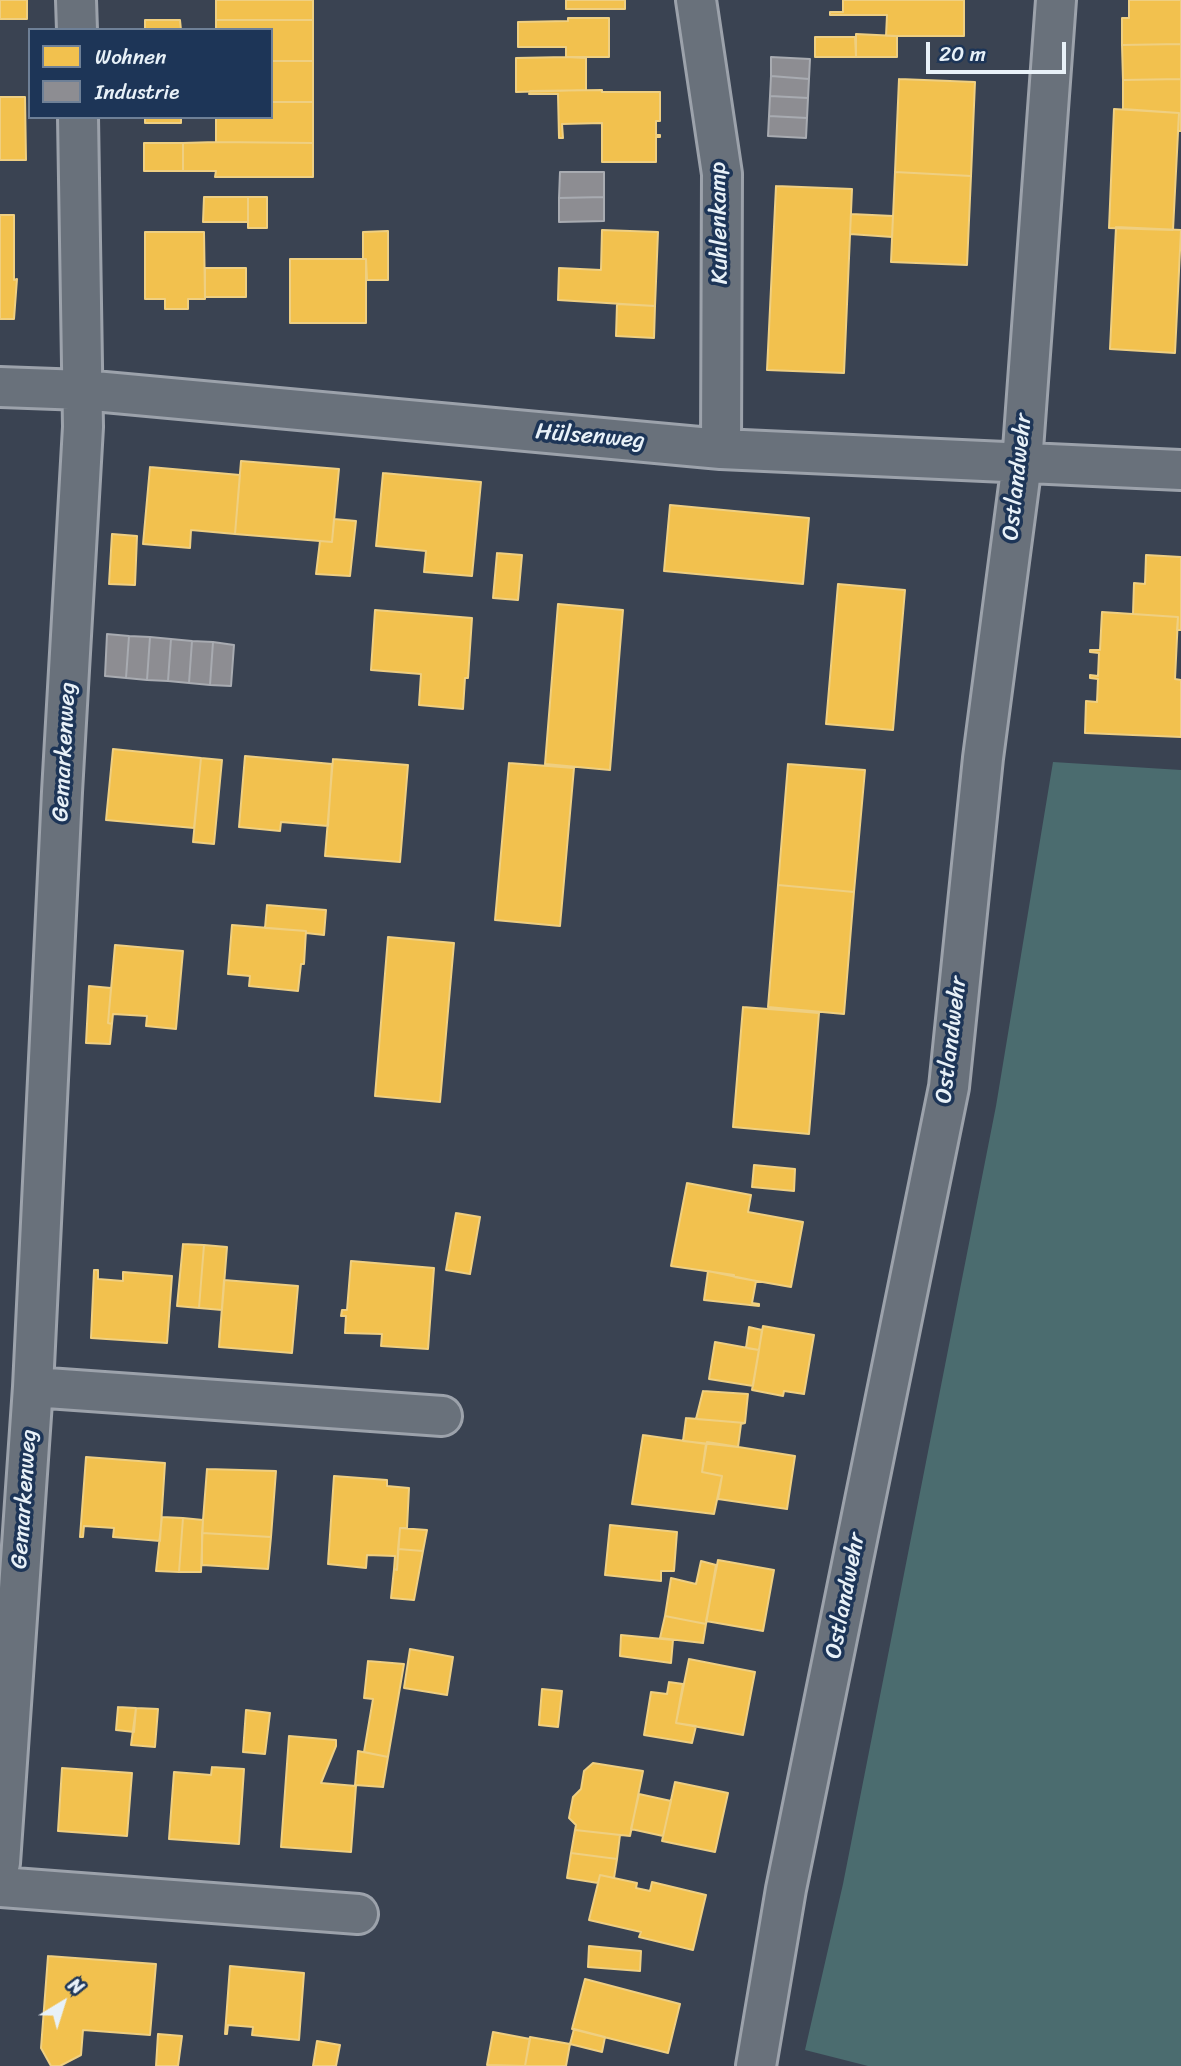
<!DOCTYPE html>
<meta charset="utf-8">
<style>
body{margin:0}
#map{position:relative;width:1181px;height:2066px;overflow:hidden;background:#3a4352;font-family:Sriracha,sans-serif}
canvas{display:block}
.legend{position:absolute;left:28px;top:28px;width:245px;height:91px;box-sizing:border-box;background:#1d3557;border:2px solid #6e8097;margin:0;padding:9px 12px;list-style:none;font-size:21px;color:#e8f1f8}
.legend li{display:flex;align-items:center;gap:14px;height:35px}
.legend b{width:35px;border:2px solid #6e8097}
.north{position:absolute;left:28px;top:1968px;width:70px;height:70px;-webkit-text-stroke:5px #1d3557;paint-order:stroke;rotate:38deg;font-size:19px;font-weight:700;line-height:28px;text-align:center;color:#e8f1f8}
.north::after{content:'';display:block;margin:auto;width:24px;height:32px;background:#e8f1f8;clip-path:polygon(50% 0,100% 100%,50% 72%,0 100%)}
.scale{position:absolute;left:926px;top:42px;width:140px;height:32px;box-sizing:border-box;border:4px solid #e8f1f8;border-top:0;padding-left:9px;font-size:21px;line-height:24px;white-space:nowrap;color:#e8f1f8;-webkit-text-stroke:5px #1d3557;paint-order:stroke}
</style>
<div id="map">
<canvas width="1181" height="2066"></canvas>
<ul class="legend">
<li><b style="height:19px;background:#f2c14e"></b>Wohnen</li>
<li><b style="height:19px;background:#8d8d92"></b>Industrie</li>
</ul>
<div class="north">N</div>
<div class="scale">20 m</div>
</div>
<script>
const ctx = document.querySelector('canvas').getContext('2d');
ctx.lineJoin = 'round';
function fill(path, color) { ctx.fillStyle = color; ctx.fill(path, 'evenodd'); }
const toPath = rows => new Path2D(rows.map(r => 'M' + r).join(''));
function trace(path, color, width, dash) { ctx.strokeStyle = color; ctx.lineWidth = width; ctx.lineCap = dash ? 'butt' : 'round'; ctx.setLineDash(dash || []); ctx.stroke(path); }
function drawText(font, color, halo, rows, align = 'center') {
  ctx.font = font + ' Sriracha,sans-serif'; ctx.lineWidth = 7; ctx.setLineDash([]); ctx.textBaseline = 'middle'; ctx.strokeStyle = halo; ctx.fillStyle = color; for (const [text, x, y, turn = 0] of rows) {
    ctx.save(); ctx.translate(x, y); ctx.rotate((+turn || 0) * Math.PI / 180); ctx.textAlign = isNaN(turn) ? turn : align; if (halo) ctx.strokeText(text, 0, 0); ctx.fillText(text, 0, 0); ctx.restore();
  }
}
fill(toPath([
 [1053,762,1181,770,1181,2066,868,2066,805,2050,843,1884,996,1106]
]), '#4b6c6f');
const homes = toPath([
 [0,0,27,0,27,19,0,19,0,0],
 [216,0,313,0,313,20,216,20,216,0],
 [566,0,625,0,625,9,566,9,566,0],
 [843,0,964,0,964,36,886,36,887,15,830,15,830,12,843,12,843,0],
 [1129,0,1181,0,1181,44,1122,45,1122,18,1129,18,1129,0],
 [568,18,609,18,609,57,566,57,566,47,518,47,518,22,568,21,568,18],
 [145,20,180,20,181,30,145,30,145,20],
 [216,20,313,20,313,61,271,61,271,30,216,30,216,20],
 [856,34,897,36,897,57,856,57,856,34],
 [815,37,855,37,856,57,815,57,815,37],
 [1181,44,1181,79,1123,80,1122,45,1181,44],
 [566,57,586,58,586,90,516,92,516,58,566,57],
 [271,61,313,61,313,102,271,102,271,61],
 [899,79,975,82,971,176,895,172,899,79],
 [1181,79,1181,131,1178,131,1179,113,1123,109,1123,80,1181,79],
 [602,90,602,92,660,92,660,121,656,121,656,135,660,135,660,137,656,137,656,162,602,162,602,123,562,124,563,138,559,138,558,94,529,94,530,91,602,90],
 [0,97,25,97,26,160,0,160,0,97],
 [271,102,313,102,313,143,216,142,216,117,271,117,271,102],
 [1114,109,1179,113,1173,230,1109,228,1114,109],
 [145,117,181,117,181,123,145,123,145,117],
 [216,142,313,143,313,177,215,177,216,171,183,171,183,143,216,142],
 [144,143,183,143,183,171,144,171,144,143],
 [895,172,971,176,967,265,891,262,895,172],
 [776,186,852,189,844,373,767,370,776,186],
 [204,197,248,197,248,222,203,222,204,197],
 [248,197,267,197,267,228,248,228,248,197],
 [851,214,893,216,892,237,850,234,851,214],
 [0,215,14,215,14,280,17,279,14,319,0,319,0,215],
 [1116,227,1181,230,1175,353,1110,349,1116,227],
 [602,230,658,232,655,306,558,300,559,268,601,270,602,230],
 [388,231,388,280,367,280,366,259,363,259,363,232,388,231],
 [145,232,204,232,205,299,188,299,188,309,165,309,165,299,145,299,145,232],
 [290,259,366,259,366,323,290,323,290,259],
 [205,268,246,268,246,297,205,297,205,268],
 [617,304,655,306,654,338,616,336,617,304],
 [241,461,339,469,332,542,235,534,241,461],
 [150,467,240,475,235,534,191,530,190,548,143,544,150,467],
 [383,473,481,482,472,576,424,572,426,551,376,546,383,473],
 [670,505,809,518,803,584,664,571,670,505],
 [334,519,356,521,350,576,316,574,320,541,332,542,334,519],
 [112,534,137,536,135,585,109,584,112,534],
 [497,553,522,555,518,600,493,598,497,553],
 [1146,555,1181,557,1181,630,1177,630,1178,617,1133,614,1134,583,1145,584,1146,555],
 [838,584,905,590,893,730,826,724,838,584],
 [558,604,623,610,610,770,545,764,558,604],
 [375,610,472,618,468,678,465,678,463,709,419,705,421,674,371,670,375,610],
 [1102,612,1178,617,1175,679,1181,680,1181,737,1085,733,1086,701,1097,702,1098,679,1090,678,1090,675,1098,676,1099,653,1090,652,1090,650,1100,650,1102,612],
 [113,749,201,758,194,828,106,820,113,749],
 [245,756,332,764,328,826,281,822,280,831,239,827,245,756],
 [201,758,222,760,214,844,193,842,201,758],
 [333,759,408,765,400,862,325,856,333,759],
 [509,763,574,768,560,926,495,920,509,763],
 [788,764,865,770,854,892,778,885,788,764],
 [778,885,854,892,844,1014,768,1007,778,885],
 [267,905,326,910,324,935,306,933,306,931,265,928,267,905],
 [232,925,306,931,304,964,301,964,298,991,249,986,250,976,228,974,232,925],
 [388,937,454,943,440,1102,375,1096,388,937],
 [115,945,183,951,176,1029,146,1026,147,1016,113,1014,112,1024,108,1023,115,945],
 [89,986,111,988,108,1023,112,1024,110,1044,86,1043,89,986],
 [743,1007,819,1013,809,1134,733,1127,743,1007],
 [754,1165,795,1169,794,1191,752,1187,754,1165],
 [687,1183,751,1195,748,1212,803,1222,791,1287,734,1277,734,1275,671,1266,687,1183],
 [456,1213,480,1217,470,1274,446,1270,456,1213],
 [183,1244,204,1245,199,1308,177,1306,183,1244],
 [204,1245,227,1247,222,1310,199,1308,204,1245],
 [351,1261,434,1268,428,1349,381,1346,382,1334,345,1333,346,1316,341,1316,342,1310,347,1310,351,1261],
 [94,1270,98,1270,98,1279,123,1281,123,1272,172,1276,167,1343,91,1338,94,1270],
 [708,1271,756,1281,752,1303,759,1304,759,1306,704,1300,708,1271],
 [224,1280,298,1286,292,1353,219,1347,224,1280],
 [763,1326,814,1335,804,1394,784,1391,783,1396,752,1390,763,1326],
 [749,1327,762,1330,759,1350,746,1348,749,1327],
 [715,1342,759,1350,753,1386,709,1379,715,1342],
 [703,1391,748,1394,745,1423,696,1419,703,1391],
 [686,1418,745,1423,741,1424,738,1447,683,1441,686,1418],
 [643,1435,706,1444,702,1472,722,1476,714,1514,632,1504,643,1435],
 [707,1442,795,1456,787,1509,718,1499,722,1476,702,1472,707,1442],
 [86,1457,165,1463,160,1541,113,1537,114,1528,84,1526,83,1537,80,1537,86,1457],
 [207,1469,276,1471,271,1537,202,1533,207,1469],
 [334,1476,387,1480,387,1486,409,1488,407,1528,400,1528,397,1570,394,1569,395,1556,367,1555,366,1568,328,1564,334,1476],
 [162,1517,183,1518,179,1572,156,1571,162,1517],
 [183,1518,203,1520,201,1572,179,1572,183,1518],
 [610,1525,677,1532,674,1571,661,1571,661,1581,605,1575,610,1525],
 [400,1528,427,1530,423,1551,398,1549,400,1528],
 [202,1533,271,1537,268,1569,202,1565,202,1533],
 [398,1549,423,1551,414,1600,391,1598,394,1569,397,1570,398,1549],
 [718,1560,774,1570,763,1631,706,1621,718,1560],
 [701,1561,716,1565,706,1624,665,1616,671,1578,696,1584,701,1561],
 [665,1616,706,1624,703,1643,660,1638,665,1616],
 [621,1635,673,1640,671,1663,620,1656,621,1635],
 [410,1649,453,1657,447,1695,404,1688,410,1649],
 [689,1659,755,1672,743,1735,676,1723,689,1659],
 [368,1661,404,1664,388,1757,364,1752,373,1699,364,1698,368,1661],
 [669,1682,683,1684,676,1723,696,1726,692,1743,644,1735,651,1692,667,1694,669,1682],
 [542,1689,562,1691,558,1727,539,1725,542,1689],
 [118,1707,136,1708,134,1732,116,1730,118,1707],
 [136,1708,158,1709,155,1747,131,1745,136,1708],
 [246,1710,270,1713,265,1754,243,1752,246,1710],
 [289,1736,336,1740,336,1746,321,1783,356,1786,351,1852,281,1847,289,1736],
 [358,1751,388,1757,383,1787,355,1785,358,1751],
 [593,1763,643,1771,630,1836,575,1830,576,1825,569,1818,573,1797,581,1789,584,1771,593,1763],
 [212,1767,244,1769,239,1844,169,1839,174,1772,211,1775,212,1767],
 [62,1768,132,1773,127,1836,58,1831,62,1768],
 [675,1782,728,1793,715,1852,662,1841,675,1782],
 [639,1794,671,1801,663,1836,631,1829,639,1794],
 [575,1830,620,1835,617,1859,571,1853,575,1830],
 [571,1853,617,1859,614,1878,600,1875,598,1883,567,1878,571,1853],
 [600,1875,637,1883,636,1888,650,1891,652,1882,706,1895,693,1950,639,1937,641,1932,589,1920,600,1875],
 [589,1946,641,1951,640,1971,588,1967,589,1946],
 [48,1956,156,1964,150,2035,83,2030,81,2055,60,2066,51,2066,41,2048,48,1956],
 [230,1966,304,1973,299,2040,252,2035,253,2027,228,2025,227,2034,225,2034,230,1966],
 [585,1979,680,2004,668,2053,572,2029,585,1979],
 [574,2029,605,2037,602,2052,570,2044,574,2029],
 [493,2032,530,2039,525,2066,487,2065,493,2032],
 [158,2034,182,2036,178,2066,156,2066,158,2034],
 [530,2037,570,2044,566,2066,525,2066,530,2037],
 [317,2041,340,2045,336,2066,313,2066,317,2041]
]);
fill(homes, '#f2c14e');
trace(homes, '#efcf81', 2);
const industry = toPath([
 [771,57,810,59,809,79,771,76,771,57],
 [771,76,809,79,808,98,770,96,771,76],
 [770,96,808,98,807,118,769,116,770,96],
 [769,116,807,118,806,138,768,136,769,116],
 [560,172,604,172,604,197,559,198,560,172],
 [604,197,604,221,559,222,559,198,604,197],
 [107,634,129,636,126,678,105,676,107,634],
 [129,636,150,637,147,680,126,678,129,636],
 [150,637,171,639,168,681,147,680,150,637],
 [171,639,192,641,189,683,168,681,171,639],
 [192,641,213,642,210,685,189,683,192,641],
 [213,642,234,645,231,686,210,685,213,642]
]);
fill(industry, '#8d8d92');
trace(industry, '#a8abb1', 2);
const minor = toPath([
 [76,0,77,30],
 [696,0,722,174,721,449],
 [0,387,83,390,721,449,1181,470],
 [33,1387,442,1416],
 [0,1863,33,1387,62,792,83,427,78,117],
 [0,1887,358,1914],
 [756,2066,786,1889,949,1087,983,758,1022,463,1056,0]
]);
trace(minor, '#9ca2ab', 44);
trace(minor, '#69717b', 38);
drawText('23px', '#e8f1f8', '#1d3557', [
 ["Kuhlenkamp",720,223,-91],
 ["Hülsenweg",590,437,5],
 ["Ostlandwehr",1018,477,-84],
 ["Gemarkenweg",65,752,-87],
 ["Ostlandwehr",952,1040,-83],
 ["Gemarkenweg",25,1499,-86],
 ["Ostlandwehr",846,1596,-79]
]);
</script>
